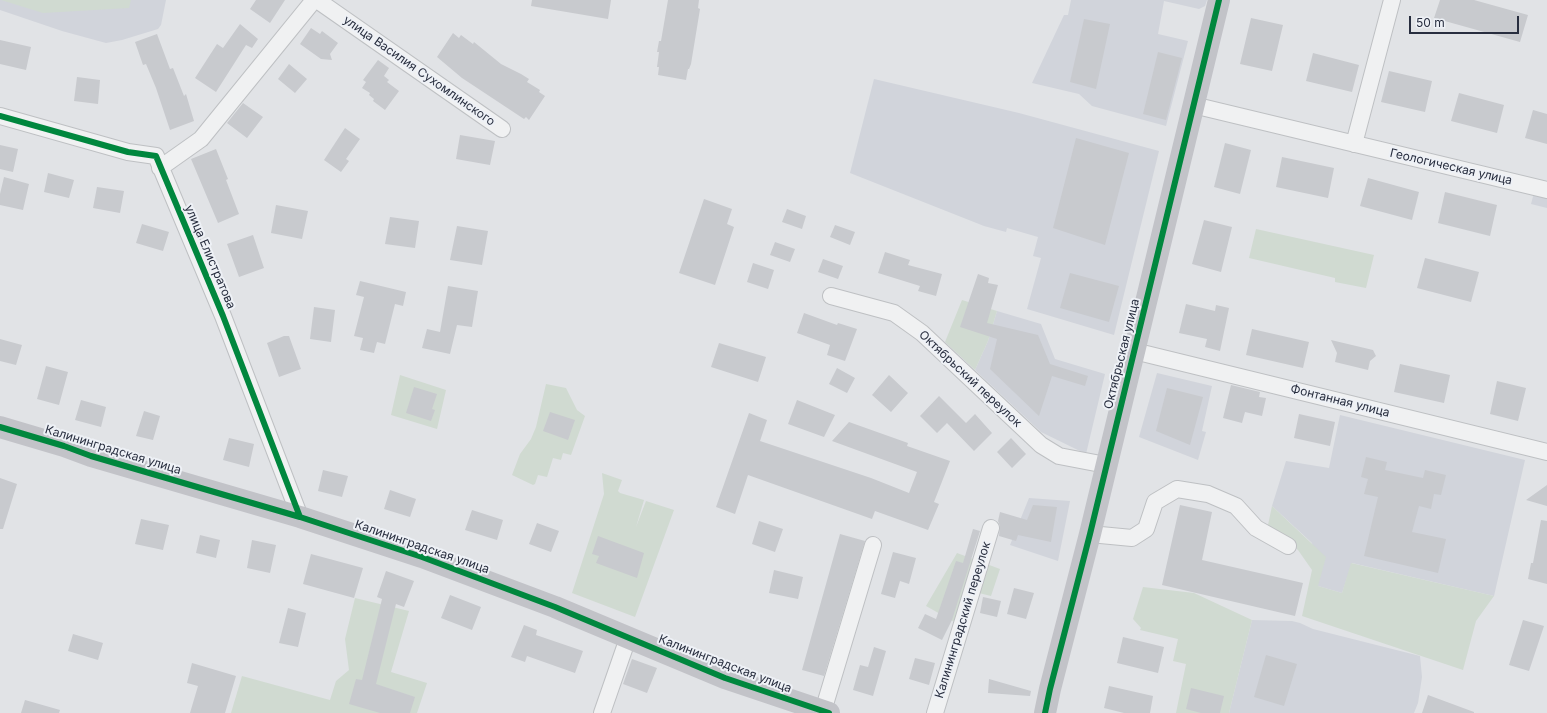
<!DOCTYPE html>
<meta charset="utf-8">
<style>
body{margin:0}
#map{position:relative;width:1547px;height:713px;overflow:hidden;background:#e1e3e6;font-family:Inter,sans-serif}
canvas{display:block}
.scale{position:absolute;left:1409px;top:16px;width:110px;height:18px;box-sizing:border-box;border:2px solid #282e3f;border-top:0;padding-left:5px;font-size:12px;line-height:14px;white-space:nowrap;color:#282e3f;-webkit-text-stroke:3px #eef1f6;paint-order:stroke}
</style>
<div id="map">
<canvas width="1547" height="713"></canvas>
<div class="scale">50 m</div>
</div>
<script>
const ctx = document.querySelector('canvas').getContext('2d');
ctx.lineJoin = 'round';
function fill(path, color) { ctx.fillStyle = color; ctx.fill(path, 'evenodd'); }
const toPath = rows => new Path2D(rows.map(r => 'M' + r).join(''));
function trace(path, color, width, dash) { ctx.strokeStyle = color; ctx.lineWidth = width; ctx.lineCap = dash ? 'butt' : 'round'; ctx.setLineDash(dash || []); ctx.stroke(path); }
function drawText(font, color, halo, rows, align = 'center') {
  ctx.font = font + ' Inter,sans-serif'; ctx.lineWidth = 4; ctx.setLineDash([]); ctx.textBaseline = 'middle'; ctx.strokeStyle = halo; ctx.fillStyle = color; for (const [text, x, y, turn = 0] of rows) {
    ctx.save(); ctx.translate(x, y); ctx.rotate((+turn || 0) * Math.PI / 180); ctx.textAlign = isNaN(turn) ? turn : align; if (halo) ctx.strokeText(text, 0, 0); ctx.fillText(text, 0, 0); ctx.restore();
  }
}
fill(toPath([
 [0,0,166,0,161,25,158,29,122,40,106,43,62,31,0,10],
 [1071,0,1207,0,1205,6,1199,9,1164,1,1158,34,1188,41,1166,126,1092,106,1079,94,1032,83,1064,15,1068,15],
 [874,79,1019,113,1159,151,1114,335,1027,309,1041,258,1033,256,1038,237,1007,228,1006,232,984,226,850,173],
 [1535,189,1547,192,1547,208,1531,204],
 [997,311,1041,324,1055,359,1105,374,1086,454,1041,432,975,370,988,341],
 [1157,373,1212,386,1202,431,1206,432,1198,460,1139,437],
 [1340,415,1525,460,1494,596,1352,563,1342,593,1318,586,1312,543,1272,506,1286,461,1329,468],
 [1029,498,1070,501,1058,561,1010,545],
 [1252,620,1292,621,1300,623,1313,629,1420,656,1422,677,1418,703,1414,713,1229,713]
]), '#d1d4db');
fill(toPath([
 [1,0,131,0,129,8,43,13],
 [1256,229,1374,255,1366,288,1335,282,1335,278,1249,258],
 [962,300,997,311,988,341,975,370,945,342],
 [400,375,446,390,437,429,391,415],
 [546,384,566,388,577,410,585,416,571,455,563,453,561,460,553,458,547,477,538,475,535,484,533,485,512,475,520,454,531,439,536,427],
 [602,473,622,480,618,491,620,493,644,500,636,527,646,501,674,510,635,617,572,593,604,494],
 [1272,506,1326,557,1318,586,1342,593,1351,563,1494,596,1476,621,1463,670,1302,616,1312,570,1298,550,1268,525],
 [957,553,1000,569,991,596,979,593,958,624,926,606],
 [1143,587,1194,593,1252,620,1229,713,1176,713,1186,664,1173,661,1178,639,1140,630,1141,628,1133,619],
 [355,598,409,611,391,672,427,683,417,713,231,713,242,676,330,700,336,681,349,670,345,639]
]), '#d0dad1');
fill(toPath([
 [256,0,285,0,270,23,250,9],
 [532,0,611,0,608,19,531,6],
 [668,0,699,0,698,8,700,9,691,64,689,69,688,69,686,80,658,75,659,67,657,67,659,52,657,52,659,41,661,41],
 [1440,0,1474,0,1528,15,1520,42,1434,18],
 [1251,18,1283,25,1272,71,1240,64],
 [1084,19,1110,24,1096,89,1070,82],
 [240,24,258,39,252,48,246,45,216,92,195,78,217,44,223,48],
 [311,28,320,34,322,31,338,43,330,54,332,60,321,59,300,44],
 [453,33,459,38,461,35,473,44,474,42,501,64,521,74,529,79,527,82,540,90,539,92,545,96,529,120,526,117,524,119,462,78,437,57],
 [157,34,170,69,173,68,184,96,186,94,194,121,170,130,156,88,146,64,143,65,135,42],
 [0,40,31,47,26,70,0,64],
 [1158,52,1182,58,1166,120,1143,114],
 [1313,53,1359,65,1352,92,1306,81],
 [378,60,389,68,384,76,389,80,387,82,399,91,385,110,373,101,374,99,369,95,370,93,362,88,366,82,363,80],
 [289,64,307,79,295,93,278,79],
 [1389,71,1432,81,1425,112,1381,102],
 [77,77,100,80,98,104,74,101],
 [1459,93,1504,105,1497,133,1451,121],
 [243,103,263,117,247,138,227,123],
 [1533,110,1547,114,1547,144,1525,138],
 [345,128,360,139,346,159,349,161,341,172,324,160],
 [460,135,495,141,490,165,456,159],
 [1076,138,1129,153,1105,245,1053,228],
 [1225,143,1251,150,1240,194,1214,187],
 [0,145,18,149,13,172,0,169],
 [216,149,228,179,226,180,239,214,218,223,191,159],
 [1282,157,1334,168,1328,198,1276,187],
 [48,173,74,180,69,198,44,192],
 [4,177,29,184,23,210,0,205,0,194],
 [1368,178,1419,192,1412,220,1360,206],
 [97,187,124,191,120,213,93,208],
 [1445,192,1497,205,1490,236,1438,223],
 [704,199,732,209,727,224,734,227,715,285,679,273],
 [276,205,308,211,302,239,271,233],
 [787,209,806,216,802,229,782,222],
 [390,217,419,221,415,248,385,244],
 [1204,220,1232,227,1221,272,1192,264],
 [142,224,169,232,163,251,136,243],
 [835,225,855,232,850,245,830,237],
 [457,226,488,231,482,265,450,260],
 [253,235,264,268,239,277,227,244],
 [775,242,795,249,790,262,770,255],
 [885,252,910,260,908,265,942,274,936,296,918,291,920,286,878,273],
 [1425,258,1479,272,1471,302,1417,288],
 [823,259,843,266,838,279,818,272],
 [753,263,774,270,768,289,747,282],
 [1070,273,1119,286,1109,322,1060,308],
 [978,274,989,278,988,283,998,285,987,323,1038,335,1050,364,1088,376,1085,386,1052,376,1039,416,990,369,997,339,960,327],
 [360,281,406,292,403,306,395,304,385,344,377,342,374,353,360,350,363,338,354,336,364,297,356,295],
 [448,286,478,291,472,327,457,325,450,354,422,348,427,329,440,332],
 [1186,304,1215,311,1216,305,1229,308,1220,351,1205,347,1207,339,1179,333],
 [314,307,335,310,331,342,310,339],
 [804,313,837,325,838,323,857,329,845,361,827,355,830,345,797,333],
 [1252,329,1309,342,1303,368,1246,355],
 [284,336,289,336,301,369,279,377,267,343],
 [0,339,22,345,16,365,0,361],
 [1331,340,1373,350,1376,356,1370,361,1368,370,1335,362,1337,353],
 [719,343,766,357,758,382,711,367],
 [1400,364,1450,375,1444,403,1394,392],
 [46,366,68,372,59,405,37,399],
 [837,368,855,378,847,393,829,384],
 [889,375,908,393,891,412,872,395],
 [1497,381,1526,388,1518,421,1490,414],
 [1231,385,1260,392,1259,397,1266,398,1262,416,1245,412,1242,423,1223,418],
 [414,387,437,394,432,409,435,410,431,421,406,413],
 [1167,388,1203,397,1190,445,1156,431],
 [939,396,966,423,975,414,992,433,974,451,947,423,937,433,920,416],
 [81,400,106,407,101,427,75,420],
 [797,400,835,415,824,437,788,424],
 [144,411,160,416,153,440,136,436],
 [550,412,575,420,568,440,543,431],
 [749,413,767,420,760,441,871,478,909,493,917,472,832,441,849,422,908,443,907,446,950,461,934,502,939,504,928,530,875,511,872,519,748,475,735,514,716,507],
 [1299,414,1335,422,1330,446,1294,438],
 [229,438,254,444,249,467,223,460],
 [1011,438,1026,454,1012,468,997,452],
 [1366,457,1387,462,1385,470,1423,478,1425,470,1446,475,1441,495,1434,494,1431,509,1419,506,1412,532,1446,539,1438,573,1364,556,1378,497,1364,494,1368,479,1361,477],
 [323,470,348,476,342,497,318,491],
 [0,478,17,484,3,529,0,529],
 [1547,485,1547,506,1526,500],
 [390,490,416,499,410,517,384,509],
 [1033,505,1057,507,1051,542,1018,535,1016,541,999,536,1000,526,998,521,1000,512,1027,520],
 [1180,505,1212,512,1202,560,1303,583,1295,616,1162,585],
 [472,510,503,520,497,540,465,530],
 [141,519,169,525,163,550,135,544],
 [1541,520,1547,521,1547,584,1528,579,1531,563,1533,563],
 [759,521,783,529,775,552,752,544],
 [537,523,559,531,551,552,529,544],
 [973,529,980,531,952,620,942,640,918,628,925,614,936,619,956,561,963,563],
 [840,534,865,541,824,676,802,670],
 [200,535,220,540,216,558,196,553],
 [598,536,644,553,637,578,596,563,599,556,592,554],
 [252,540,276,545,270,573,247,568],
 [893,552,916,558,909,584,900,581,895,598,881,594],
 [311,554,363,568,354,598,303,584],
 [774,570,803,577,798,599,769,593],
 [386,571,414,581,404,607,396,604,376,684,415,697,410,713,380,713,349,704,356,679,362,680,382,599,377,597],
 [1014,588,1034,593,1026,619,1007,614],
 [450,595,481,607,472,630,441,618],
 [983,597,1001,601,997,617,980,613],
 [288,608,306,613,298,647,279,643],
 [1523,620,1544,626,1529,671,1509,665],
 [524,625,537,630,536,635,583,651,575,673,527,656,525,662,511,657],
 [73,634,103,643,98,660,68,651],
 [1123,637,1164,647,1158,673,1117,663],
 [874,647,886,651,873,696,853,690,860,665,868,667],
 [1266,655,1297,664,1284,706,1254,697],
 [915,658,935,663,929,685,909,679],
 [632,659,657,668,647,693,623,684],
 [192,663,236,676,225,713,190,713,198,686,187,683],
 [989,679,1031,691,1030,696,988,693],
 [1109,686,1153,696,1150,713,1124,713,1104,708],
 [1191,688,1224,696,1220,713,1201,713,1186,709],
 [1428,695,1474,712,1474,713,1422,713],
 [25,700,60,710,59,713,21,713]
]), '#c8cace');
const street = toPath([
 [317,0,502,129],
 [1193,105,1547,190],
 [0,116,128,152,156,156,223,316,300,517],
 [1354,144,1392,0],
 [160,168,201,139,314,0],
 [831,296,894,313,922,333,1041,445,1059,456,1106,465],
 [1134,351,1547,452],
 [1090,534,1132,538,1146,529,1155,502,1177,489,1208,494,1236,506,1256,528,1288,546],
 [823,711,873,545],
 [602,713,628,638],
 [935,713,991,528]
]);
trace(street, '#bec0c3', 18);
trace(street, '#f0f1f2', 16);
trace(toPath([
 [0,427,64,446,91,456,300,517,422,557,555,607,725,678,829,713],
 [1045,713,1050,689,1090,534,1219,0]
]), '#c2c3c8', 22);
trace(toPath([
 [0,116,128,152,156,156,223,316,300,517],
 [0,427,64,446,91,456,300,517,422,557,555,607,725,678,829,713],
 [1045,713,1050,689,1090,534,1219,0]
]), '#00873e', 6);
drawText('12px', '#282e3f', '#eef1f6', [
 ["улица Василия Сухомлинского",419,71,35],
 ["Геологическая улица",1451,167,13],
 ["улица Елистратова",210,257,67],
 ["Октябрьская улица",1122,354,-76],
 ["Октябрьский переулок",970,379,43],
 ["Фонтанная улица",1340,401,14],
 ["Калининградская улица",113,450,17],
 ["Калининградская улица",422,547,19],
 ["Калининградский переулок",963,620,-73],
 ["Калининградская улица",725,664,21]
]);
</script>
